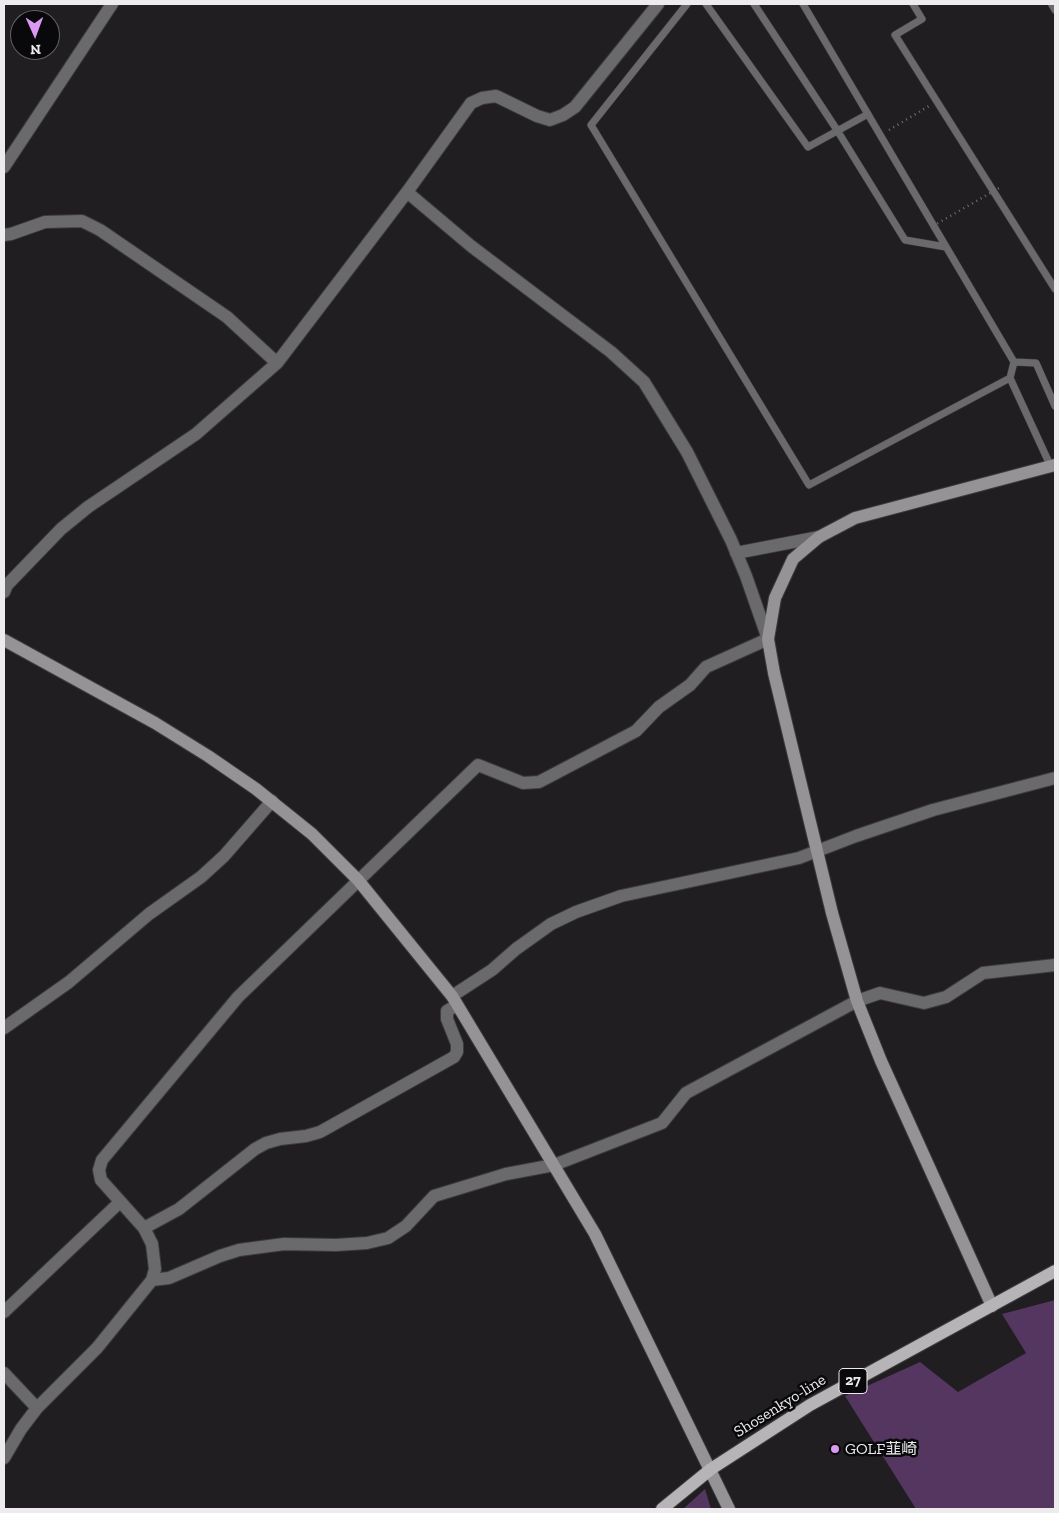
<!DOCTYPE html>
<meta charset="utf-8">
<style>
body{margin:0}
#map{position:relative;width:1059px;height:1513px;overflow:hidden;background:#201e21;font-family:"Zilla Slab",serif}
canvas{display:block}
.frame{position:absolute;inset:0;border:5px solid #edebee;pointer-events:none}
.north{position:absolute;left:10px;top:10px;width:50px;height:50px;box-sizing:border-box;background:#09080a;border:1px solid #646365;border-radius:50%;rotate:178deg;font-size:14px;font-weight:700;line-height:20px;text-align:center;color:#edebee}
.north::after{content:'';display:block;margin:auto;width:18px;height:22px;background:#dc99f4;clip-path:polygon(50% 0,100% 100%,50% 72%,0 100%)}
</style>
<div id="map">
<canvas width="1059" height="1513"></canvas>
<div class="frame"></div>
<div class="north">N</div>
</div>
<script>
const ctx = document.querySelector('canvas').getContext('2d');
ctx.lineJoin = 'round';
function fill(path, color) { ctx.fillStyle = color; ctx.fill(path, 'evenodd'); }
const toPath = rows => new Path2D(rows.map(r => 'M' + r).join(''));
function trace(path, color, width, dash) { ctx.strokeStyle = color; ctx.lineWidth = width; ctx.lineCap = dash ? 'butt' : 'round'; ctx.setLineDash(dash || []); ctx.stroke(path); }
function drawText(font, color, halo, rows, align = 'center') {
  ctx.font = font + ' "Zilla Slab","Noto Sans JP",serif'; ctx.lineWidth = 5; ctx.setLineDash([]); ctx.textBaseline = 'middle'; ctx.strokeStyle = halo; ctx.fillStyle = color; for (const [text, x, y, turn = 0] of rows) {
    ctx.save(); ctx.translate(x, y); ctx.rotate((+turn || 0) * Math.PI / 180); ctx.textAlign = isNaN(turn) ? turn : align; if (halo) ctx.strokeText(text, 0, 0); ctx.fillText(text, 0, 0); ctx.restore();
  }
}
fill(toPath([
 [1055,1300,1055,1509,916,1509,845,1396,920,1362,958,1392,1026,1353,1002,1314],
 [705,1489,711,1509,683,1509]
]), '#543660');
const lane = toPath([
 [687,4,591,125,809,485,1010,378],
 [706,4,808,147,868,114],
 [754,4,837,130,905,240,946,247],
 [803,4,1014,362,1036,363,1055,406],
 [913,4,922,19,895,35,1055,289],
 [1052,5,1055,10],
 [1014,362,1010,378,1051,467]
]);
const street = toPath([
 [4,167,112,4],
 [4,235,11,234,45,222,82,221,100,230,227,317,277,363],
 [736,553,819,537],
 [4,592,7,585,61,529,88,507,196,434,277,363,407,192,471,103,482,98,496,96,537,116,550,120,563,115,575,107,658,4],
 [452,996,492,970,516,949,551,924,576,912,621,896,799,858,856,836,933,810,1055,778],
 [4,1028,69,982,149,914,201,877,224,856,272,801],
 [144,1228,179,1209,255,1149,266,1143,280,1139,306,1136,320,1132,454,1057,457,1052,457,1044,447,1019,447,1011,457,1005],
 [152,1280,169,1278,220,1256,239,1250,284,1244,336,1245,367,1243,388,1238,406,1226,434,1196,506,1174,554,1165,662,1123,686,1093,857,1001,880,993,924,1003,946,997,983,973,1055,965],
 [4,1312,120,1202],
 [4,1373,37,1408],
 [4,1458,21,1429,37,1408,97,1348,152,1280,155,1269,152,1244,144,1228,101,1180,99,1170,102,1160,238,997,478,765,523,783,539,782,636,731,659,707,690,685,706,667,768,639,746,576,731,540,687,452,644,382,611,352,471,246,407,192]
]);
const secondary = toPath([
 [4,640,155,723,208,756,256,789,312,834,358,880,452,996,595,1234,729,1509],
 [992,1306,881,1061,857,1001,832,913,774,673,768,639,775,598,793,559,819,537,855,518,1055,465]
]);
const primary = toPath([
 [662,1509,711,1469,810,1405,1055,1271]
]);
trace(lane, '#3d3b3e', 8);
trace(street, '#3d3b3e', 14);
trace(secondary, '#3d3b3e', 14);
trace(primary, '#3d3b3e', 14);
trace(toPath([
 [889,130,929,106]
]), '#716f72', 2.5, [1, 4]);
trace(lane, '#6a696b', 7);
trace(street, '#6a696b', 12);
trace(secondary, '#969397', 12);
trace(primary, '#b7b4b8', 12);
trace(toPath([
 [933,226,999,188]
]), '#716f72', 2.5, [1, 4]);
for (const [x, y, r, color] of [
 [835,1449,5,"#dc99f4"]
]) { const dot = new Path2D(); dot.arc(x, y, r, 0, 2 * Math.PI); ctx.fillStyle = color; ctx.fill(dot); trace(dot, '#09080a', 2); }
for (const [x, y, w] of [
 [853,1381,28]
]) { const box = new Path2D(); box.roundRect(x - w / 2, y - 12.5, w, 25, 4); ctx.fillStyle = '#09080a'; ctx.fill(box); trace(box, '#edebee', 1); }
drawText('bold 15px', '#edebee', null, [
 ["27",853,1381]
]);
drawText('16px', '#edebee', '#09080a', [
 ["Shosenkyo-line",780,1406,-32]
]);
drawText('16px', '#edebee', '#09080a', [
 ["GOLF韮崎",845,1449]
], 'left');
</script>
